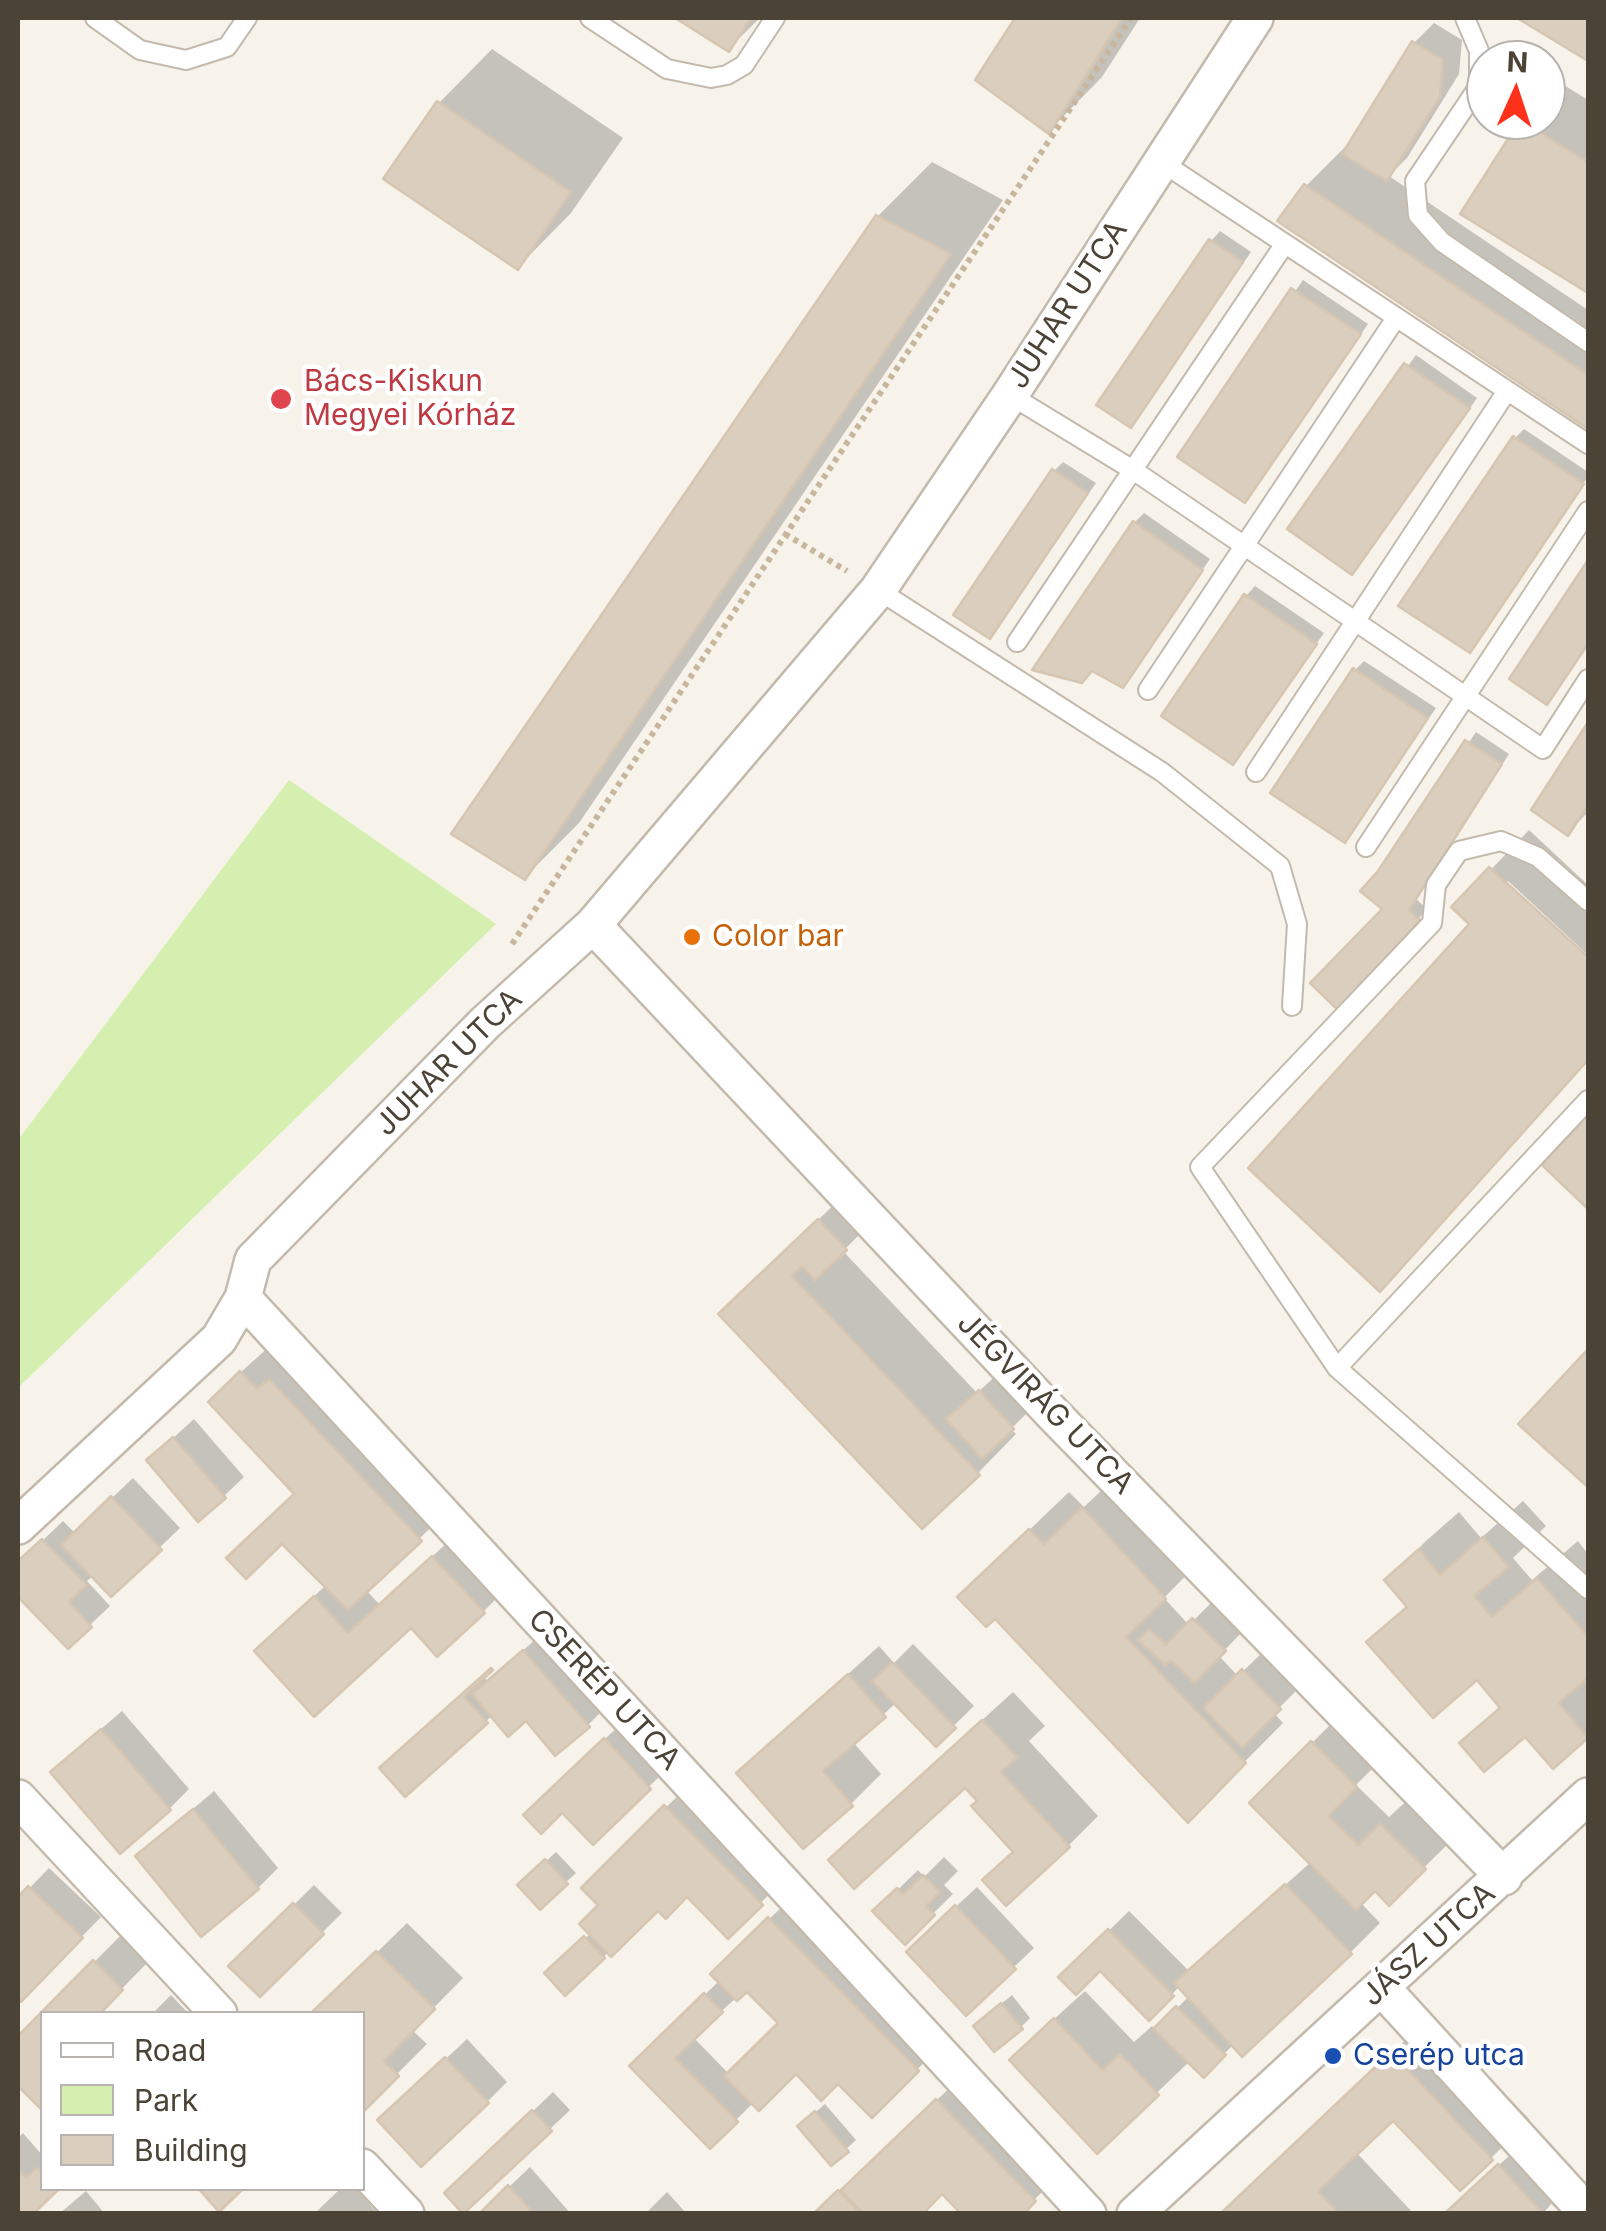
<!DOCTYPE html>
<meta charset="utf-8">
<style>
body{margin:0}
#map{position:relative;width:1606px;height:2231px;overflow:hidden;background:#f7f3eb;font-family:Inter,sans-serif}
canvas{display:block}
.frame{position:absolute;inset:0;border:20px solid #4c4337;pointer-events:none}
.legend{position:absolute;left:40px;top:2011px;width:325px;height:180px;box-sizing:border-box;background:#fff;border:2px solid #b7b4af;margin:0;padding:12px 18px;list-style:none;font-size:30px;color:#4c4337}
.legend li{display:flex;align-items:center;gap:20px;height:50px}
.legend b{width:50px;border:2px solid #b7b4af}
.north{position:absolute;left:1466px;top:40px;width:100px;height:100px;box-sizing:border-box;background:#fff;border:2px solid #b7b4af;border-radius:50%;rotate:3deg;font-size:28px;font-weight:700;line-height:40px;text-align:center;color:#4c4337}
.north::after{content:'';display:block;margin:auto;width:35px;height:45px;background:#ff311a;clip-path:polygon(50% 0,100% 100%,50% 72%,0 100%)}
</style>
<div id="map">
<canvas width="1606" height="2231"></canvas>
<div class="frame"></div>
<ul class="legend">
<li><b style="height:12px;background:#fff"></b>Road</li>
<li><b style="height:28px;background:#d5efb0"></b>Park</li>
<li><b style="height:28px;background:#dacebf"></b>Building</li>
</ul>
<div class="north">N</div>
</div>
<script>
const ctx = document.querySelector('canvas').getContext('2d');
ctx.lineJoin = 'round';
function fill(path, color) { ctx.fillStyle = color; ctx.fill(path, 'evenodd'); }
const toPath = rows => new Path2D(rows.map(r => 'M' + r).join(''));
function trace(path, color, width, dash) { ctx.strokeStyle = color; ctx.lineWidth = width; ctx.lineCap = dash ? 'butt' : 'round'; ctx.setLineDash(dash || []); ctx.stroke(path); }
function drawText(font, color, halo, rows, align = 'center') {
  ctx.font = font + ' Inter,sans-serif'; ctx.lineWidth = 9; ctx.setLineDash([]); ctx.textBaseline = 'middle'; ctx.strokeStyle = halo; ctx.fillStyle = color; for (const [text, x, y, turn = 0] of rows) {
    ctx.save(); ctx.translate(x, y); ctx.rotate((+turn || 0) * Math.PI / 180); ctx.textAlign = isNaN(turn) ? turn : align; if (halo) ctx.strokeText(text, 0, 0); ctx.fillText(text, 0, 0); ctx.restore();
  }
}
fill(toPath([
 [289,780,496,924,18,1388,18,1140]
]), '#d5efb0');
fill(toPath([
 [680,18,760,18,728,49],
 [1018,18,1140,18,1102,77,1049,131,978,79],
 [1522,18,1588,18,1588,58],
 [1434,23,1462,40,1459,74,1407,158,1389,176,1588,310,1588,426,1280,221,1306,186,1345,147,1348,149,1414,43],
 [492,49,623,138,571,213,518,267,439,103],
 [1559,82,1588,100,1588,290,1464,214,1521,121,1546,120,1546,96],
 [932,162,1003,200,579,823,525,877,878,216],
 [1220,231,1251,252,1130,425,1211,241],
 [1303,280,1368,324,1245,500,1180,456],
 [1416,355,1477,398,1361,562,1291,528],
 [1524,429,1588,472,1588,477,1469,650,1515,438],
 [1063,462,1096,483,990,636,1054,471],
 [1144,513,1210,559,1123,685,1135,522],
 [1588,565,1588,645,1547,702,1512,678],
 [1255,586,1324,633,1233,762,1246,596],
 [1364,661,1436,708,1345,840,1355,670],
 [1588,727,1588,812,1568,833,1534,810],
 [1476,732,1509,754,1416,899,1427,909,1348,998,1386,909,1380,873],
 [1529,830,1588,885,1588,955,1508,881,1505,885,1588,962,1588,1061,1380,1289,1473,924,1455,907],
 [858,1182,884,1210,843,1251,977,1393,1000,1372,1032,1408,1011,1429,1016,1434,978,1473,760,1275],
 [272,1344,450,1509,366,1590,380,1605,463,1528,513,1582,483,1612,411,1624,314,1713,287,1622,326,1585,297,1493,241,1372],
 [1588,1353,1588,1483,1522,1424],
 [194,1419,244,1477,224,1496,149,1460],
 [1123,1470,1203,1558,1164,1598,1189,1625,1214,1600,1244,1630,1219,1656,1238,1676,1263,1652,1299,1688,1274,1713,1283,1723,1188,1819,1000,1558,1069,1492,1084,1507],
 [133,1478,180,1528,111,1594,94,1575,87,1581,110,1606,68,1646,18,1594,18,1564,63,1521,75,1533],
 [1523,1501,1546,1526,1513,1558,1532,1580,1578,1541,1588,1554,1588,1735,1554,1765,1525,1733,1463,1743,1501,1705,1477,1677,1370,1642,1408,1604,1387,1580,1426,1541,1459,1512,1481,1538],
 [544,1632,608,1705,588,1725,493,1715,486,1721,383,1768,483,1677,488,1681],
 [913,1644,974,1706,936,1743,897,1702,853,1742,881,1774,851,1804,739,1773,879,1646,894,1663],
 [1013,1692,1045,1726,1029,1741,1098,1816,1068,1846,1016,1850,965,1785,861,1830],
 [122,1711,189,1789,170,1808,73,1753],
 [1342,1713,1385,1756,1356,1785,1389,1817,1412,1796,1454,1838,1389,1902,1375,1888,1360,1902,1380,1923,1350,1953,1234,2044,1204,2074,1190,2061,1097,2150,1042,2030,1085,1991,1134,2042,1152,2026,1156,2030,1189,1996,1180,1986,1149,2018,1100,1968,1062,1977,1129,1911,1189,1971,1311,1862,1252,1803],
 [625,1720,669,1767,593,1842,546,1795],
 [696,1778,790,1874,728,1935,687,1894,658,1907,565,1992,548,1973,591,1933,601,1905,584,1888],
 [214,1791,278,1868,258,1888,138,1856],
 [556,1852,576,1873,540,1906,520,1885],
 [944,1857,958,1871,944,1885,953,1894,905,1941,876,1911,918,1870,924,1877],
 [49,1868,101,1917,21,1999,18,1995,18,1900],
 [314,1885,342,1913,260,1994,232,1966],
 [977,1887,1034,1948,1014,1967,929,1932],
 [799,1890,947,2040,872,2114,838,2080,796,2071,754,2102,710,2146,632,2066,720,1980,713,1974],
 [747,1988,781,2023,729,2074,693,2037],
 [407,1923,463,1978,412,2030,427,2044,365,2106,362,2014,314,2014],
 [124,1932,151,1959,97,2014,43,2014],
 [171,1995,189,2014,152,2014],
 [1012,1995,1030,2018,1021,2027,985,2017],
 [42,2014,42,2107,18,2082,18,2039],
 [1431,2016,1530,2120,1491,2158,1393,2117,1356,2152,1414,2214,1222,2214],
 [467,2039,507,2082,487,2102,401,2101],
 [968,2071,1064,2170,1020,2214,942,2191,919,2214,814,2214],
 [553,2092,570,2110,464,2211,467,2174],
 [825,2104,856,2140,831,2163,810,2117],
 [23,2133,42,2155,42,2188,56,2188,29,2214,18,2214,18,2138],
 [1520,2146,1562,2193,1542,2214,1445,2214],
 [530,2167,571,2214,482,2214,487,2208],
 [341,2188,355,2188,378,2214,314,2214],
 [86,2191,105,2214,59,2214],
 [667,2192,687,2214,645,2214]
]), '#0003');
const building = toPath([
 [675,18,751,18,729,52,675,18],
 [1015,18,1122,18,1049,134,975,80,1015,18],
 [1517,18,1588,18,1588,61,1517,18],
 [1412,41,1443,60,1440,97,1387,181,1342,154,1412,41],
 [437,101,571,192,518,270,383,179,437,101],
 [1520,120,1588,162,1588,293,1460,214,1520,120],
 [1304,184,1588,375,1588,429,1277,221,1304,184],
 [876,215,951,254,525,880,451,834,876,215],
 [1209,239,1243,262,1131,428,1096,405,1209,239],
 [1291,288,1361,334,1245,503,1177,457,1291,288],
 [1404,363,1470,408,1352,575,1287,529,1404,363],
 [1513,436,1584,484,1470,653,1398,606,1513,436],
 [1052,469,1088,493,990,639,953,615,1052,469],
 [1133,521,1203,570,1123,688,1092,671,1082,683,1032,670,1133,521],
 [1588,560,1588,644,1547,705,1509,679,1588,560],
 [1244,594,1317,644,1233,765,1161,716,1244,594],
 [1353,668,1428,718,1345,843,1270,793,1353,668],
 [1588,722,1588,805,1568,836,1531,810,1588,722],
 [1465,740,1502,764,1409,910,1420,920,1339,1011,1310,983,1382,909,1360,891,1378,871,1465,740],
 [1489,867,1588,957,1588,1060,1380,1292,1248,1168,1469,924,1451,907,1489,867],
 [1588,1115,1588,1209,1542,1165,1588,1115],
 [818,1219,847,1250,815,1280,802,1266,792,1276,980,1475,922,1529,718,1314,818,1219],
 [1588,1349,1588,1487,1518,1424,1588,1349],
 [240,1371,257,1389,269,1379,422,1541,348,1610,282,1544,246,1579,226,1558,294,1494,208,1402,240,1371],
 [979,1390,1014,1429,982,1459,946,1419,979,1390],
 [173,1437,226,1498,198,1522,146,1460,173,1437],
 [111,1496,162,1550,111,1597,61,1545,111,1496],
 [1082,1507,1166,1599,1126,1637,1246,1763,1188,1823,995,1619,986,1627,957,1597,1029,1529,1044,1544,1082,1507],
 [1483,1537,1509,1567,1474,1596,1492,1617,1537,1578,1588,1637,1588,1678,1559,1703,1588,1738,1553,1769,1525,1737,1484,1772,1459,1743,1500,1708,1477,1680,1433,1718,1366,1642,1407,1607,1384,1580,1419,1549,1440,1575,1483,1537],
 [42,1539,87,1585,69,1602,92,1627,68,1649,18,1597,18,1561,42,1539],
 [432,1556,485,1613,437,1657,411,1628,314,1717,254,1651,314,1596,348,1633,432,1556],
 [1192,1618,1226,1651,1194,1683,1171,1660,1165,1665,1138,1640,1149,1629,1166,1645,1192,1618],
 [523,1650,590,1727,555,1756,526,1721,508,1737,472,1694,523,1650],
 [892,1662,956,1728,936,1747,872,1681,892,1662],
 [491,1668,493,1670,464,1697,488,1723,405,1797,379,1768,491,1668],
 [1242,1669,1281,1709,1242,1748,1203,1708,1242,1669],
 [848,1674,886,1717,823,1771,853,1806,803,1849,736,1773,848,1674],
 [982,1720,1017,1757,1001,1772,1070,1847,1006,1906,982,1880,1013,1852,971,1806,977,1801,965,1788,854,1889,828,1860,982,1720],
 [101,1729,171,1810,120,1854,50,1772,101,1729],
 [604,1738,651,1789,593,1845,562,1813,541,1834,523,1815,604,1738],
 [1311,1741,1357,1787,1328,1816,1358,1845,1380,1824,1426,1869,1389,1906,1375,1891,1356,1910,1249,1803,1311,1741],
 [664,1805,763,1905,728,1939,687,1897,666,1919,658,1911,611,1957,579,1924,598,1905,581,1888,664,1805],
 [193,1809,259,1889,201,1937,135,1856,193,1809],
 [545,1859,568,1884,540,1910,517,1885,545,1859],
 [923,1875,940,1892,926,1906,935,1915,905,1945,872,1911,897,1888,903,1894,923,1875],
 [1285,1884,1352,1954,1242,2057,1174,1983,1285,1884],
 [28,1886,83,1938,21,2002,18,1998,18,1897,28,1886],
 [293,1903,324,1934,260,1997,228,1966,293,1903],
 [955,1905,1016,1969,966,2016,906,1952,955,1905],
 [768,1917,919,2071,872,2118,838,2084,821,2101,796,2074,759,2111,724,2076,778,2023,747,1992,737,2001,710,1974,768,1917],
 [1108,1929,1174,1996,1149,2021,1100,1971,1076,1995,1058,1977,1108,1929],
 [584,1936,605,1958,565,1996,544,1973,584,1936],
 [376,1951,435,2009,384,2061,399,2076,365,2110,362,2107,362,2014,310,2014,376,1951],
 [93,1960,123,1990,100,2014,42,2014,42,2110,18,2086,18,2036,93,1960],
 [704,1993,723,2012,675,2058,738,2122,710,2149,629,2066,704,1993],
 [1001,2003,1023,2029,994,2052,973,2026,1001,2003],
 [1176,2006,1226,2055,1204,2078,1153,2029,1176,2006],
 [1054,2018,1102,2070,1120,2054,1159,2095,1097,2154,1009,2060,1054,2018],
 [1391,2052,1493,2160,1460,2191,1393,2121,1318,2191,1339,2214,1220,2214,1391,2052],
 [445,2057,489,2103,421,2167,377,2120,445,2057],
 [936,2099,1036,2201,1024,2214,961,2214,942,2194,923,2214,864,2214,841,2190,936,2099],
 [532,2110,552,2131,463,2214,444,2193,532,2110],
 [815,2111,849,2152,831,2166,797,2126,815,2111],
 [1498,2164,1543,2214,1444,2214,1498,2164],
 [37,2168,42,2173,42,2188,58,2190,33,2214,18,2214,18,2169,26,2178,37,2168],
 [508,2185,534,2214,479,2214,508,2185],
 [198,2188,244,2188,219,2212,198,2188],
 [838,2190,861,2214,813,2214,838,2190]
]);
fill(building, '#dacebf');
trace(building, '#d6c6b1', 2.5);
const service = toPath([
 [95,18,140,50,186,60,227,47,247,18],
 [590,18,667,69,711,78,727,75,744,65,775,18],
 [1465,18,1479,51,1479,86,1415,181,1418,215,1442,242,1588,342],
 [1160,161,1588,444],
 [1010,395,1133,470,1543,749,1588,679],
 [878,590,1162,772,1280,866,1297,924,1292,1006],
 [1017,642,1284,245],
 [1148,690,1396,318],
 [1256,772,1507,391],
 [1366,847,1588,511],
 [1588,1100,1337,1368,1588,1589],
 [1337,1368,1200,1167,1432,923,1436,885,1459,851,1501,841,1538,857,1588,901]
]);
const minor = toPath([
 [593,925,1053,1414,1504,1877],
 [243,1298,1088,2214],
 [18,1526,219,1339,243,1298,253,1260,485,1023,593,925,878,590,1010,395,1255,18],
 [18,1798,219,2014],
 [1382,1988,1588,2214],
 [362,2167,406,2214],
 [1135,2214,1588,1796]
]);
trace(service, '#c4baac', 22);
trace(minor, '#c4baac', 40);
trace(toPath([
 [785,534,847,571],
 [512,944,1131,18]
]), '#c7b69b', 6, [5, 5]);
trace(service, '#fff', 18);
trace(minor, '#fff', 35);
for (const [x, y, r, color] of [
 [281,399,12,"#e0444e"],
 [692,937,10,"#e8710a"],
 [1333,2056,10,"#1a4fb4"]
]) { const dot = new Path2D(); dot.arc(x, y, r, 0, 2 * Math.PI); ctx.fillStyle = color; ctx.fill(dot); trace(dot, '#fff', 4); }
drawText('30px', '#4c4337', '#fff', [
 ["JUHAR UTCA",1068,305,-57],
 ["JUHAR UTCA",449,1063,-45],
 ["JÉGVIRÁG UTCA",1045,1404,46],
 ["CSERÉP UTCA",604,1690,47],
 ["JÁSZ UTCA",1429,1945,-42]
]);
drawText('30px', '#be3a42', '#fff', [
 ["Bács-Kiskun",304,382],
 ["Megyei Kórház",304,416]
], 'left');
drawText('30px', '#c56008', '#fff', [
 ["Color bar",712,937]
], 'left');
drawText('30px', '#164399', '#fff', [
 ["Cserép utca",1353,2056]
], 'left');
</script>
